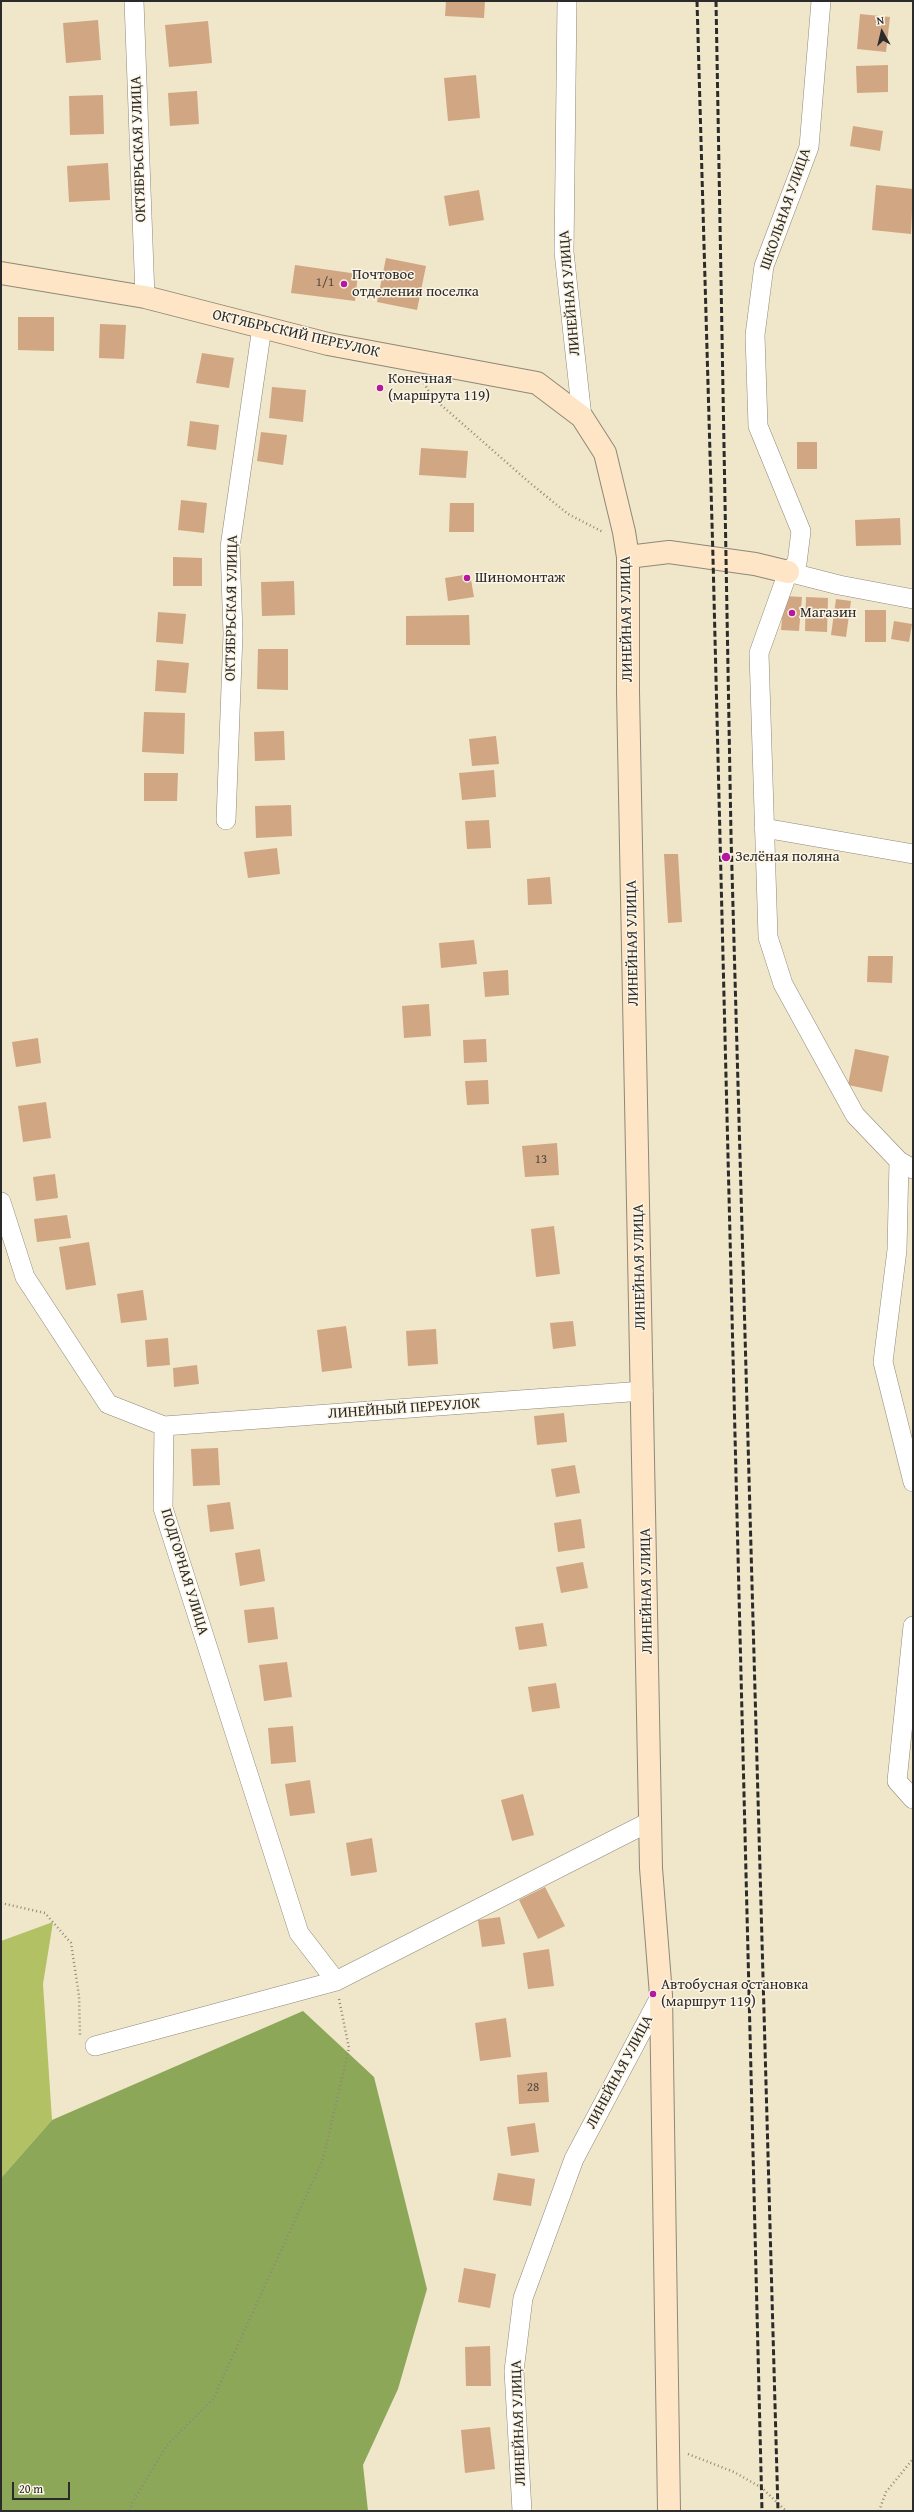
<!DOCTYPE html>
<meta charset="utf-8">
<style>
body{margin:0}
#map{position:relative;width:914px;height:2512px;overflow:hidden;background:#f0e6c9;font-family:"Gentium Book Plus",serif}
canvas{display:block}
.frame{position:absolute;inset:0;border:2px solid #2b2b2b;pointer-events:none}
.north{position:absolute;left:862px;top:12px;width:40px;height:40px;-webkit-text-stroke:3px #fcf5e5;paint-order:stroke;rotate:352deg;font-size:11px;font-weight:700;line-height:16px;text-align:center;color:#2b2b2b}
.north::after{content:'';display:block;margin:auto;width:14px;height:18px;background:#2b2b2b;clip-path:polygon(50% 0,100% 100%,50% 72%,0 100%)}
.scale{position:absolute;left:12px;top:2482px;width:58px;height:18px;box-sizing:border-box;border:2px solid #2b2b2b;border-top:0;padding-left:5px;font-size:12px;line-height:14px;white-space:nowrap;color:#2b2b2b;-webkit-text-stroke:3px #fcf5e5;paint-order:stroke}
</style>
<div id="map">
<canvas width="914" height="2512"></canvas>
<div class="frame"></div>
<div class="north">N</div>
<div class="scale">20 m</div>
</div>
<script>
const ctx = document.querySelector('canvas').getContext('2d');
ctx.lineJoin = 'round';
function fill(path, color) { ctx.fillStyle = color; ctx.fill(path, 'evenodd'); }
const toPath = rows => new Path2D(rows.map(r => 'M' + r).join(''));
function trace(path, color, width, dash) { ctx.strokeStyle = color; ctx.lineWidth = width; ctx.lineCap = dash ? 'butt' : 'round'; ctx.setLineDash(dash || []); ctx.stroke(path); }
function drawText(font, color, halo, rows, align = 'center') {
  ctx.font = font + ' "Gentium Book Plus",serif'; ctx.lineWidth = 3; ctx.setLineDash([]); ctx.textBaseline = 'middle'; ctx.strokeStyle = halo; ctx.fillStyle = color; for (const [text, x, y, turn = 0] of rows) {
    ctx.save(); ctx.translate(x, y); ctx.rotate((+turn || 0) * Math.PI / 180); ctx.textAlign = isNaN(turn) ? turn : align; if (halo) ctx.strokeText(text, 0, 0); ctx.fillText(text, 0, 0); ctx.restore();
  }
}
fill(toPath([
 [53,1922,43,1984,52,2120,1,2178,1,1941]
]), '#b2c163');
fill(toPath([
 [303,2011,374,2077,427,2289,398,2389,363,2465,368,2511,1,2511,1,2178,52,2120]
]), '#8da759');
fill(toPath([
 [446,1,485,1,484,18,445,16],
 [860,14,890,17,886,52,857,49],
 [98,20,101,60,66,63,63,23],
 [208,21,212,63,169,67,165,25],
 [888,65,888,92,857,93,856,66],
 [476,75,480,118,448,121,444,78],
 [197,91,199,124,170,126,168,93],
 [103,95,104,134,70,135,69,96],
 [853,126,883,131,880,151,850,146],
 [108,163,110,200,69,202,67,166],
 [876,185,913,189,911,234,872,230],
 [479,190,484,220,449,226,444,196],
 [386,258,426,266,417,310,377,302],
 [295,265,358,274,355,301,291,293],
 [18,317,54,317,54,351,18,350],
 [100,324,126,325,124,359,99,358],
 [202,353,234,358,229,388,196,383],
 [272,387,306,390,303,422,269,418],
 [190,421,219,425,216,450,187,446],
 [261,432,287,435,283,465,257,461],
 [797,442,817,442,817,469,797,469],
 [421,448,468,451,466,478,419,475],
 [181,500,207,503,204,533,178,530],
 [450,503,474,503,474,532,449,532],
 [900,518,901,545,856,546,855,520],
 [173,557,202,558,202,586,173,586],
 [470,574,474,597,448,601,445,578],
 [294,581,295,615,262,616,261,582],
 [784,596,802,597,799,631,781,630],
 [806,597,828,598,827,632,805,631],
 [836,599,851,601,846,637,831,635],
 [865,610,886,610,886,642,865,642],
 [158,612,186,614,183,644,156,642],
 [469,615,470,645,406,645,406,616],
 [894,621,912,624,909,642,891,639],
 [258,649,288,649,288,690,257,689],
 [157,660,189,663,186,693,155,691],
 [144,712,185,713,184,754,142,752],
 [284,731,285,760,255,761,254,732],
 [496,736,499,764,472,766,469,739],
 [494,770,496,797,462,800,459,773],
 [144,773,178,773,177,801,144,801],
 [291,805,292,836,256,838,255,806],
 [489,820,491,848,467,849,465,821],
 [277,848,280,874,248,878,244,852],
 [664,854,678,854,682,922,668,923],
 [550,877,552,904,528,905,527,879],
 [474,940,477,964,441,968,439,943],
 [868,956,893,956,892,983,867,982],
 [508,970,509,995,485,997,483,972],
 [429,1004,431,1036,404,1038,402,1006],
 [38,1038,41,1063,16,1067,12,1042],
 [486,1039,487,1062,464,1063,463,1040],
 [855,1049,889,1056,882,1092,848,1085],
 [488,1080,489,1104,467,1105,465,1081],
 [46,1102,51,1138,23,1142,18,1106],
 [557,1143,559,1175,525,1177,522,1146],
 [55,1174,58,1198,36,1201,33,1177],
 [67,1215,71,1238,37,1242,34,1219],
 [554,1226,560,1274,536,1277,531,1229],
 [89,1242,96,1285,66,1290,59,1247],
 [143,1290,147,1320,121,1323,117,1294],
 [573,1321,576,1346,553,1349,550,1323],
 [346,1326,352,1368,322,1372,317,1330],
 [436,1329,438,1364,408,1366,406,1331],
 [168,1338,170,1365,147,1367,145,1340],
 [197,1365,199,1384,174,1387,173,1368],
 [564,1413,567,1442,537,1445,534,1416],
 [218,1448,220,1485,193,1486,191,1449],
 [575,1465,580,1493,556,1497,551,1469],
 [230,1502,234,1529,210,1532,207,1505],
 [581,1519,585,1548,558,1552,554,1523],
 [260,1549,265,1581,240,1586,235,1553],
 [583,1562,588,1588,561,1593,556,1567],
 [274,1607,278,1639,248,1643,244,1610],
 [543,1623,547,1646,519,1650,515,1627],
 [287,1662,292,1697,264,1701,259,1665],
 [556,1683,560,1708,532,1712,528,1687],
 [293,1726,296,1762,271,1764,268,1728],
 [310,1780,315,1813,290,1816,285,1784],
 [523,1794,534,1835,512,1841,501,1800],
 [372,1838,377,1872,351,1876,346,1843],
 [545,1887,565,1926,538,1939,519,1900],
 [500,1917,505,1944,482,1947,478,1920],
 [549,1949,554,1986,528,1989,523,1953],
 [506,2018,511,2057,480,2061,475,2023],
 [547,2072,549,2102,519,2104,517,2075],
 [535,2123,539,2152,511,2156,507,2127],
 [498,2173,535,2179,531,2206,493,2200],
 [464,2268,496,2274,490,2308,458,2302],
 [490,2346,491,2386,466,2386,465,2347],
 [490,2427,495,2469,465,2473,461,2430]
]), '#d1a683');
const street = toPath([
 [134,1,145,297],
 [567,1,564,252,582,417],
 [821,1,809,147,764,266,755,335,758,426,801,531,797,563,788,572,759,653,768,937,783,984,855,1115,899,1161,913,1169],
 [788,572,839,585,913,599],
 [226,820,233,634,230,547,262,327],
 [764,828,913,854],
 [899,1161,897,1250,883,1362,913,1482],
 [1,1202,25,1277,108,1404,164,1426,643,1391],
 [164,1426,163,1508,299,1933,336,1981],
 [913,1626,897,1781,913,1799],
 [95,2046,336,1981,651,1821],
 [522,2511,514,2371,523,2298,574,2159,661,1995]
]);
const secondary = toPath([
 [1,273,145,297,328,344,537,383,582,417,605,453,624,532,628,557,628,692,651,1868,661,1995,669,2511],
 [628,557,669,552,755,564,788,572]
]);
trace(street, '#8e887a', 20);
trace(secondary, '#8e887a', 24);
trace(toPath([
 [424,383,432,397,530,483,568,514,603,532],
 [1,1903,45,1913,71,1943,79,1996,80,2035],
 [688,2454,734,2472,762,2488,786,2511],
 [130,2511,132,2503,167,2445,213,2399,323,2159,349,2048,339,1999],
 [879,2511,886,2492,913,2459]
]), '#8e887a', 2.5, [1, 3]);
trace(street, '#fff', 19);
trace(secondary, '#fde5c5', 22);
trace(toPath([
 [697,1,713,558,762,2511],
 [716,1,731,835,778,2511]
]), '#2b2b2b', 3, [6, 3]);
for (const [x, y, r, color] of [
 [344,284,4,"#b5179e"],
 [380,388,4,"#b5179e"],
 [467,578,4,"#b5179e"],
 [792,613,4,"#b5179e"],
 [726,857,5,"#b5179e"],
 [653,1994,4,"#b5179e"]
]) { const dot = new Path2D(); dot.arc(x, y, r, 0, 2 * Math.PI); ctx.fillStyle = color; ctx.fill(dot); trace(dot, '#fcf5e5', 1.5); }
drawText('13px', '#544a41', null, [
 ["1/1",325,283],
 ["13",541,1160],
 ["28",533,2088]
]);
drawText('15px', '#2b2b2b', '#fcf5e5', [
 ["ОКТЯБРЬСКАЯ УЛИЦА",139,149,-92],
 ["ШКОЛЬНАЯ УЛИЦА",786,209,-71],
 ["ЛИНЕЙНАЯ УЛИЦА",570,293,-95],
 ["ОКТЯБРЬСКИЙ ПЕРЕУЛОК",296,334,13],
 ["ОКТЯБРЬСКАЯ УЛИЦА",232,608,-89],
 ["ЛИНЕЙНАЯ УЛИЦА",627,619,-91],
 ["ЛИНЕЙНАЯ УЛИЦА",633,943,-91],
 ["ЛИНЕЙНАЯ УЛИЦА",640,1267,-91],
 ["ЛИНЕЙНЫЙ ПЕРЕУЛОК",404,1409,-4],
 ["ПОДГОРНАЯ УЛИЦА",184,1572,73],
 ["ЛИНЕЙНАЯ УЛИЦА",647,1591,-91],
 ["ЛИНЕЙНАЯ УЛИЦА",620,2072,-62],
 ["ЛИНЕЙНАЯ УЛИЦА",519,2423,-92]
]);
drawText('15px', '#2b2b2b', '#fcf5e5', [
 ["Почтовое",352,275],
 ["отделения поселка",352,292],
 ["Конечная",388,379],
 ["(маршрута 119)",388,396],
 ["Шиномонтаж",475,578],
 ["Магазин",800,613],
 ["Зелёная поляна",735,857],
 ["Автобусная остановка",661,1985],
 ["(маршрут 119)",661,2002]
], 'left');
</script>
